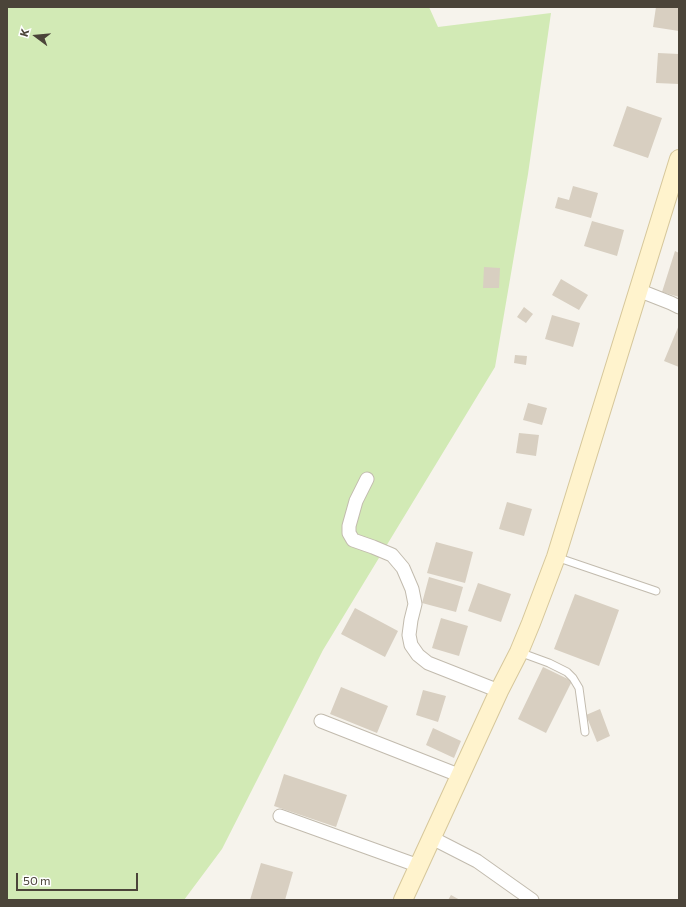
<!DOCTYPE html>
<style>
body{margin:0}
#map{position:relative;width:686px;height:907px;overflow:hidden;background:#f6f3ec;font-family:Commissioner,sans-serif}
canvas{display:block}
.frame{position:absolute;inset:0;border:8px solid #4b4439;pointer-events:none}
.north{position:absolute;left:16px;top:16px;width:40px;height:40px;-webkit-text-stroke:3px #fff;paint-order:stroke;rotate:286deg;font-size:11px;font-weight:700;line-height:16px;text-align:center;color:#4b4439}
.north::after{content:'';display:block;margin:auto;width:14px;height:18px;background:#4b4439;clip-path:polygon(50% 0,100% 100%,50% 72%,0 100%)}
.scale{position:absolute;left:16px;top:873px;width:122px;height:18px;box-sizing:border-box;border:2px solid #4b4439;border-top:0;padding-left:5px;font-size:12px;line-height:14px;white-space:nowrap;color:#4b4439;-webkit-text-stroke:3px #fff;paint-order:stroke}
</style>
<div id="map">
<canvas width="686" height="907"></canvas>
<div class="frame"></div>
<div class="north">K</div>
<div class="scale">50 m</div>
</div>
<script>
const ctx = document.querySelector('canvas').getContext('2d');
ctx.lineJoin = 'round';
function fill(path, color) { ctx.fillStyle = color; ctx.fill(path, 'evenodd'); }
const toPath = rows => new Path2D(rows.map(r => 'M' + r).join(''));
function trace(path, color, width, dash) { ctx.strokeStyle = color; ctx.lineWidth = width; ctx.lineCap = dash ? 'butt' : 'round'; ctx.setLineDash(dash || []); ctx.stroke(path); }
fill(toPath([
 [7,7,429,7,438,27,551,13,528,174,495,367,323,650,222,849,184,900,7,900]
]), '#d2eab5');
fill(toPath([
 [656,7,679,7,679,31,653,27],
 [658,53,679,54,679,84,656,83],
 [627,106,662,118,648,158,613,146],
 [573,186,598,193,591,218,555,208,558,197,569,200],
 [592,221,624,230,617,256,584,246],
 [675,251,679,253,679,297,662,292],
 [484,267,500,268,499,288,483,288],
 [561,279,588,295,579,310,552,295],
 [524,307,533,314,526,323,517,317],
 [552,315,580,323,573,347,545,339],
 [679,325,679,367,664,361],
 [515,355,527,356,526,365,514,363],
 [528,403,547,408,542,425,523,420],
 [519,433,539,435,536,456,516,453],
 [507,502,532,509,524,536,499,529],
 [436,542,473,552,465,583,427,573],
 [429,577,463,587,456,612,422,603],
 [478,583,511,594,501,622,468,611],
 [575,594,619,610,599,666,554,649],
 [355,608,398,631,385,657,341,634],
 [441,618,468,626,459,656,432,648],
 [543,667,572,681,546,733,518,719],
 [341,687,388,706,377,733,330,714],
 [423,690,446,696,438,722,416,715],
 [600,709,610,736,597,742,586,715],
 [433,728,461,741,454,758,426,745],
 [284,774,347,795,336,827,274,806],
 [261,863,293,872,285,900,250,900],
 [451,895,460,900,448,900]
]), '#d8cfc1');
const service = toPath([
 [556,557,656,591],
 [519,652,549,663,567,672,573,678,579,688,585,732]
]);
const minor = toPath([
 [638,290,671,303,679,307],
 [367,479,356,501,349,526,349,533,353,540,373,547,392,555,403,568,412,589,415,604,411,620,409,635,411,645,418,655,428,663,499,691],
 [321,721,461,776],
 [280,816,419,866],
 [432,838,477,861,532,900]
]);
const secondary = toPath([
 [403,900,499,691,519,652,531,623,556,557,679,159]
]);
trace(service, '#c2bbae', 9);
trace(minor, '#c2bbae', 15);
trace(secondary, '#d6c79b', 20);
trace(service, '#fff', 7);
trace(minor, '#fff', 13);
trace(secondary, '#fff3cd', 18);
</script>
